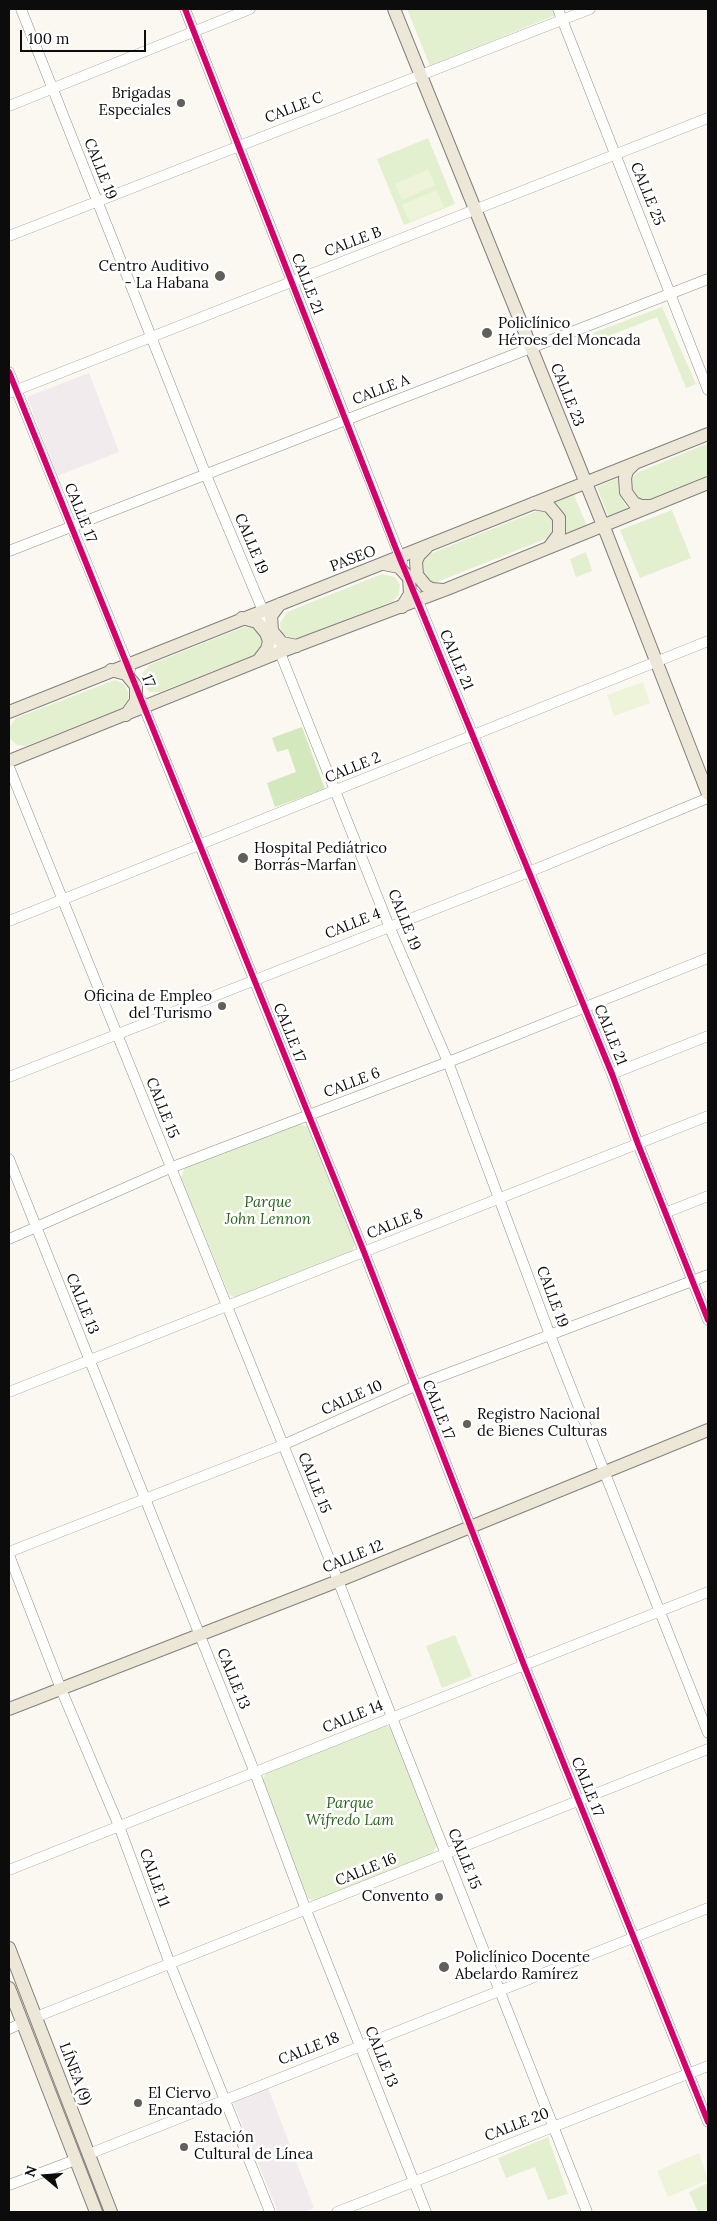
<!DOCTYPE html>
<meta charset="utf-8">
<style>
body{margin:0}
#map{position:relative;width:717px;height:2221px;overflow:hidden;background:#faf8f0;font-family:Lora,serif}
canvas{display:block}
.frame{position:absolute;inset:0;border:10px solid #0c0c0c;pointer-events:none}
.north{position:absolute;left:20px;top:2151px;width:50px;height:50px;-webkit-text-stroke:4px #fff;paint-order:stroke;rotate:288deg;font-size:14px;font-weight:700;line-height:20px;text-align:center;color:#0c0c0c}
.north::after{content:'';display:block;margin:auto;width:18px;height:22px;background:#0c0c0c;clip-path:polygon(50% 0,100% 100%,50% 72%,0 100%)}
.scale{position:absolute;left:20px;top:30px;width:126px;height:22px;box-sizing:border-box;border:2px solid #0c0c0c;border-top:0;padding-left:6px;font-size:15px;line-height:18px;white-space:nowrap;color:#0c0c0c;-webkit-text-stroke:4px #fff;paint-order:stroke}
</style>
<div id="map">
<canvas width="717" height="2221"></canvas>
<div class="frame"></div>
<div class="north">N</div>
<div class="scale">100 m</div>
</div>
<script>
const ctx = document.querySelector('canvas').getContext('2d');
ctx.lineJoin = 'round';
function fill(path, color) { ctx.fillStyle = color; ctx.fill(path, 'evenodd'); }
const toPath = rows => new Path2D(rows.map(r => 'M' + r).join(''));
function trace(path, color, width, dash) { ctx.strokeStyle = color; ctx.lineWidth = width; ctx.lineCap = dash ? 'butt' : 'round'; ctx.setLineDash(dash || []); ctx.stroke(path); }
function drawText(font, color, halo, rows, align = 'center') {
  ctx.font = font + ' Lora,serif'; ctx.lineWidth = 5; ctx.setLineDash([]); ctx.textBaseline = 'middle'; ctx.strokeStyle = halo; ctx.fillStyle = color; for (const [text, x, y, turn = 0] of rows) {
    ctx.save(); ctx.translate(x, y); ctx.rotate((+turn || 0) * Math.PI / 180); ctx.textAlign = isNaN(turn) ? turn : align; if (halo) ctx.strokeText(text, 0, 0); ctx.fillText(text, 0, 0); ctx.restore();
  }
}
fill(toPath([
 [89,373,119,452,57,476,27,397],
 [268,2088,314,2208,304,2212,278,2212,233,2102]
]), '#f1ebee');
fill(toPath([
 [407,9,554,9,556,15,430,66],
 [428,138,455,204,404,225,377,159],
 [662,307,696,384,686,388,657,317,596,341,593,333],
 [703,445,708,445,708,475,647,500,638,499,631,493,631,479,637,473],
 [618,478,619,487,624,503,630,511,609,518,597,487],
 [572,494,574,495,587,526,585,529,565,534,565,524,560,511,554,502],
 [672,510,691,558,640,578,620,530],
 [537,511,546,512,553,518,555,527,548,538,437,582,433,583,424,579,421,561,427,555],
 [586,552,592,571,576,577,570,559],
 [382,574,395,577,400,585,399,594,393,601,298,639,289,638,281,632,280,623,287,612],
 [244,627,253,628,260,634,262,643,255,655,160,692,150,692,143,685,141,676,149,665],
 [115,680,124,684,128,692,128,701,122,708,26,746,17,745,10,739,9,728,16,718],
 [298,1123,308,1127,355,1244,350,1255,237,1299,229,1294,181,1178,185,1167],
 [455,1635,472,1676,442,1688,426,1646],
 [382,1725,391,1727,437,1846,431,1856,319,1900,312,1900,306,1897,263,1780,266,1772],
 [548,2137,568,2194,548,2200,535,2167,506,2178,498,2158],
 [708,2183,708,2210,698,2212,689,2192]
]), '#e3f0cf');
fill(toPath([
 [302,727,325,789,275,807,267,783,296,772,288,749,277,752,272,738]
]), '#d3e8bd');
fill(toPath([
 [428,169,435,185,402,200,395,184],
 [436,190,444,207,410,222,402,205],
 [643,682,650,703,614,716,607,695],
 [699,2153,708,2180,668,2197,657,2171]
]), '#edf4d9');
const minor = toPath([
 [21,9,206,475,266,618],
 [185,9,402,562],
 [558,9,708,390],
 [9,106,250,9],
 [9,236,590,9],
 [9,372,130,670],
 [9,393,708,118],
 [9,551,708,279],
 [415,594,612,1074,638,1144,708,1320],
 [277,645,389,926,448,1062,550,1335,708,1733],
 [141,700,364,1252,524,1665,708,2122],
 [9,767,333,1568,587,2212],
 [9,921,708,641],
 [612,1074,708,1036],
 [9,1077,524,874,708,798],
 [9,1159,255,1773,306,1910,426,2212],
 [665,1213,708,1196],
 [9,1239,170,1168,456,1059,708,958],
 [9,1392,708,1116],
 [9,1552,283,1445,415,1386,708,1275],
 [9,1555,61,1689,119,1826,170,1964,270,2212],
 [9,1870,708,1592],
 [36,2017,708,1749],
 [9,2029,22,2023],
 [89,2154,708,1908],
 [9,2185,75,2160],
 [337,2212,708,2066]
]);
const major = toPath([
 [394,9,607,535,708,794],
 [635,463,627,471,625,478,626,492,634,503,641,506,652,506],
 [534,503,549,506,559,518,559,534,550,546],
 [427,547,419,555,416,561,417,575,426,586,432,589,443,590],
 [384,564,399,567,409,578,410,594,402,607],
 [280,604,271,616,272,631,282,643,297,646],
 [242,618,257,622,266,633,269,641,267,649,258,661],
 [111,670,126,674,136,686,136,701,126,715],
 [9,712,708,434],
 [9,761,280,652,447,589,708,483],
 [9,1709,338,1581,708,1430],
 [9,1948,111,2212],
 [9,1988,96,2212]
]);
trace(minor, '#93928f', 11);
trace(major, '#80807c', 14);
trace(minor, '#fefefd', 10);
trace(major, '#ece7d7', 12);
trace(toPath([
 [185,9,396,549,612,1074,638,1144,708,1320],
 [9,372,364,1252,524,1665,708,2122]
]), '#d6006c', 6);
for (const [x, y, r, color] of [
 [181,103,5,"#5f5f5c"],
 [220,276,6,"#5f5f5c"],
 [487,333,6,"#5f5f5c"],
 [243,858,6,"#5f5f5c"],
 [222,1006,5,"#5f5f5c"],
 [467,1424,5,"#5f5f5c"],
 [439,1897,5,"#5f5f5c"],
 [444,1967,6,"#5f5f5c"],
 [138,2103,5,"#5f5f5c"],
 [184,2147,5,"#5f5f5c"]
]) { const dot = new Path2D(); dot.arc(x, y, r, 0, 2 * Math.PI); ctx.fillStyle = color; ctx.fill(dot); trace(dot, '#fff', 2); }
drawText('15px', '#0c0c0c', '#fff', [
 ["Brigadas",171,94,"right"],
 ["Especiales",171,111,"right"],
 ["Centro Auditivo",209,267,"right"],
 ["- La Habana",209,284,"right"],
 ["Policlínico",498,324],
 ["Héroes del Moncada",498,341],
 ["Hospital Pediátrico",254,849],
 ["Borrás-Marfan",254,866],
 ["Oficina de Empleo",212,997,"right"],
 ["del Turismo",212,1014,"right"],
 ["Registro Nacional",477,1415],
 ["de Bienes Culturas",477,1432],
 ["Convento",429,1897,"right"],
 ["Policlínico Docente",455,1958],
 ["Abelardo Ramírez",455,1975],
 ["El Ciervo",148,2094],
 ["Encantado",148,2111],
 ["Estación",194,2138],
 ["Cultural de Línea",194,2155]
], 'left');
drawText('15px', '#0c0c0c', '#fff', [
 ["CALLE C",294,108,-21],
 ["CALLE 19",100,169,68],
 ["CALLE 25",647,194,68],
 ["CALLE B",353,242,-21],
 ["CALLE 21",307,284,69],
 ["CALLE A",381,390,-21],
 ["CALLE 23",567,395,68],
 ["CALLE 17",80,513,68],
 ["CALLE 19",251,544,67],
 ["PASEO",353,559,-21],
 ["CALLE 21",456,660,67],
 ["17",148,681,69],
 ["CALLE 2",353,768,-22],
 ["CALLE 19",404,920,68],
 ["CALLE 4",353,924,-22],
 ["CALLE 17",289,1033,68],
 ["CALLE 21",610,1035,68],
 ["CALLE 6",352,1083,-21],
 ["CALLE 15",162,1108,68],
 ["CALLE 8",395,1224,-22],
 ["CALLE 19",552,1297,69],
 ["CALLE 13",82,1304,68],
 ["CALLE 10",352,1398,-24],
 ["CALLE 17",438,1410,68],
 ["CALLE 15",314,1483,68],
 ["CALLE 12",353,1557,-22],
 ["CALLE 13",233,1679,68],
 ["CALLE 14",353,1717,-22],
 ["CALLE 17",587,1787,68],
 ["CALLE 15",464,1859,68],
 ["CALLE 16",366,1870,-22],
 ["CALLE 11",154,1878,70],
 ["CALLE 18",309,2049,-22],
 ["CALLE 13",381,2057,68],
 ["LÍNEA (9)",75,2074,69],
 ["CALLE 20",517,2125,-21]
]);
drawText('italic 15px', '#2a651b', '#fff', [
 ["Parque",268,1203],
 ["John Lennon",268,1220],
 ["Parque",350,1804],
 ["Wifredo Lam",350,1821]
]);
</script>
